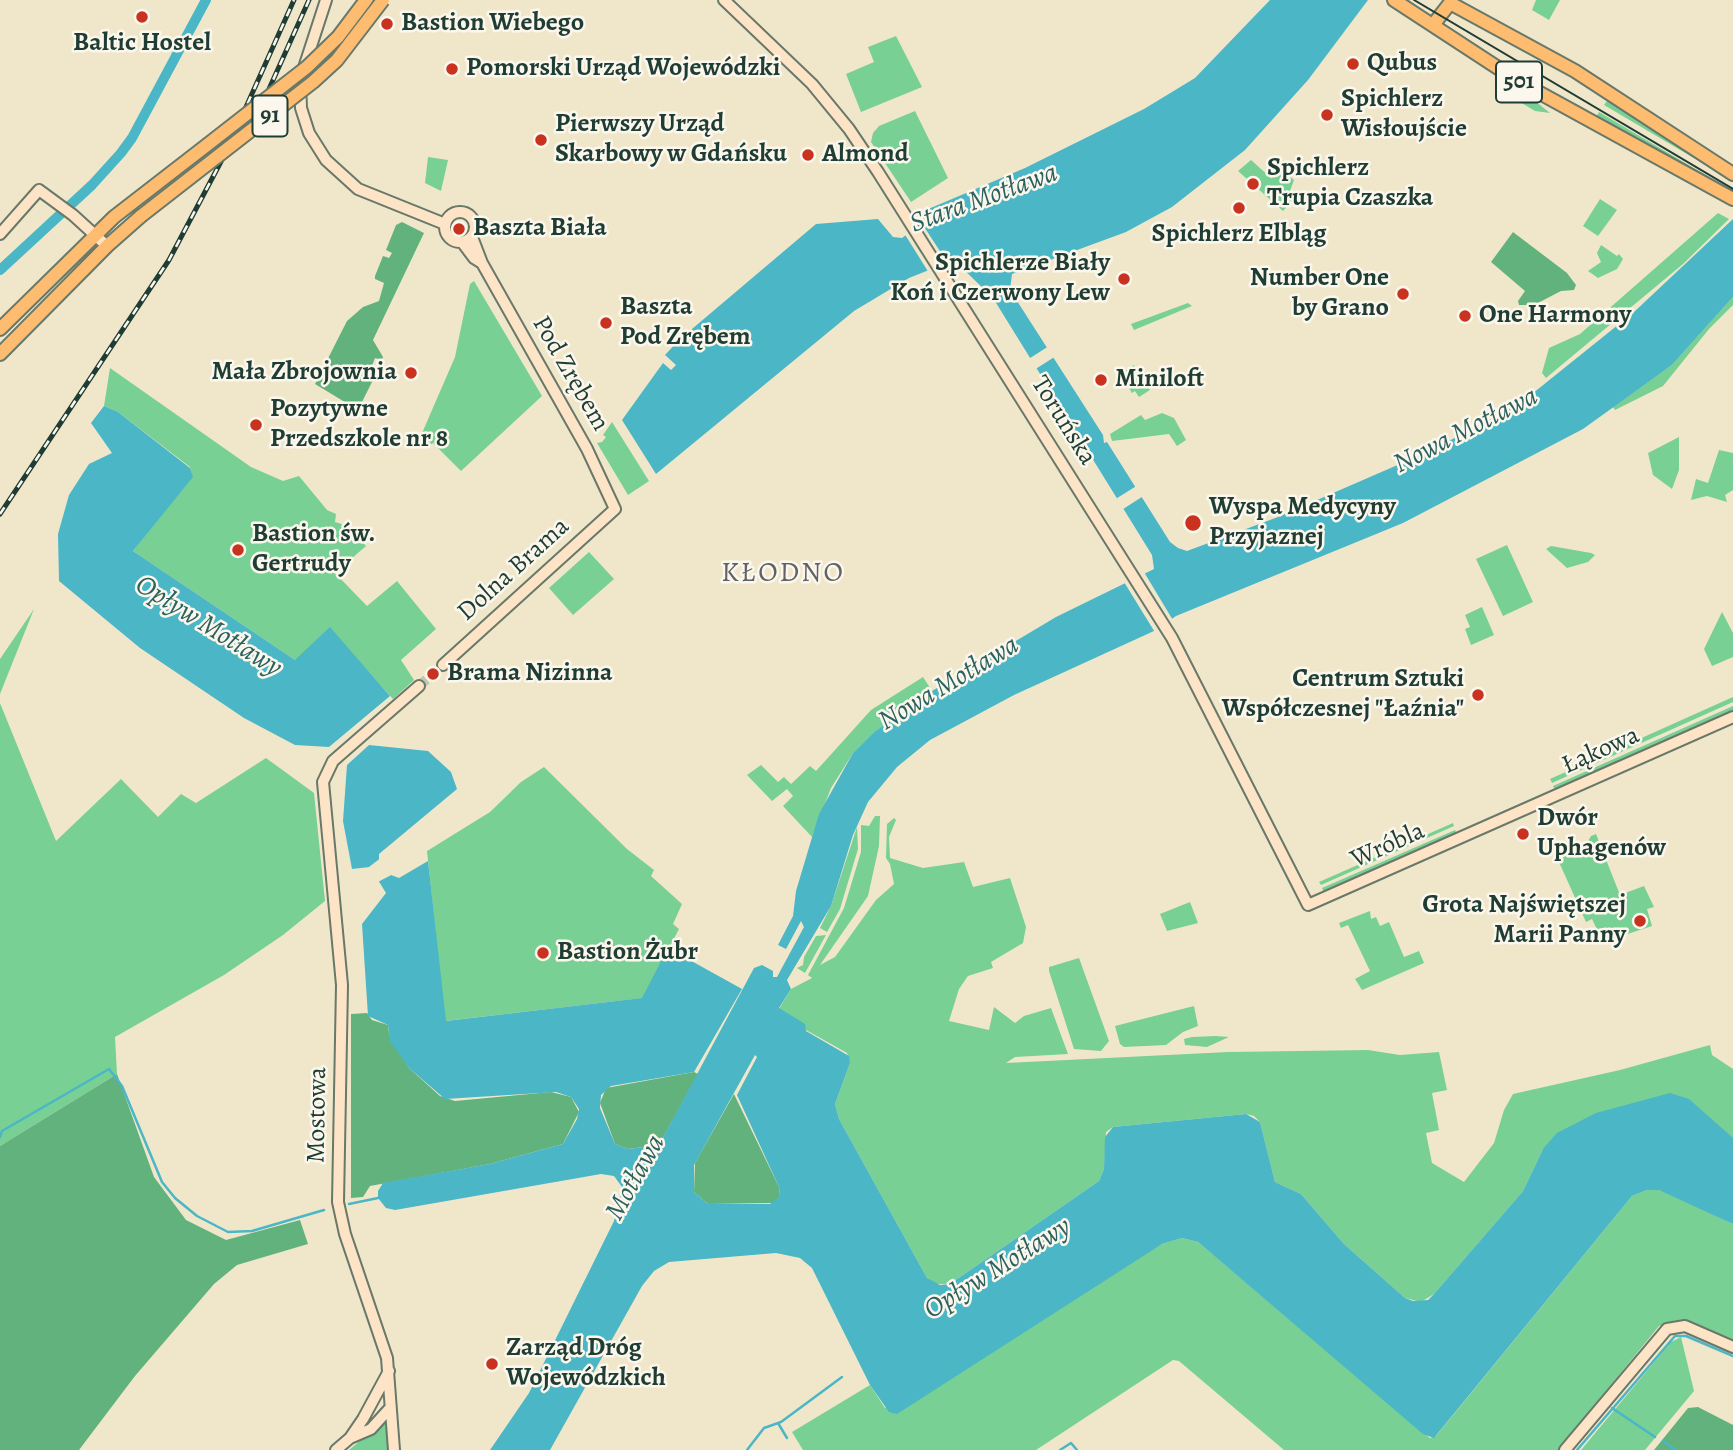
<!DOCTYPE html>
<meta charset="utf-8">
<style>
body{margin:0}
canvas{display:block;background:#f0e7cb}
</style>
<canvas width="1733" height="1450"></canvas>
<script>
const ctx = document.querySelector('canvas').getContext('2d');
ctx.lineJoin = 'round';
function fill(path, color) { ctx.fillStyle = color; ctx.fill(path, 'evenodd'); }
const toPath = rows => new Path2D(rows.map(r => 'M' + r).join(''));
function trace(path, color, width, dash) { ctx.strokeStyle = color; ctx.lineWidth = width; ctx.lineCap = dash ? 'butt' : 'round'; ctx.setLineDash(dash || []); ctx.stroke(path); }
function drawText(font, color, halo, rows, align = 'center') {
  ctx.font = font + ' Alegreya,serif'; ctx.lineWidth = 5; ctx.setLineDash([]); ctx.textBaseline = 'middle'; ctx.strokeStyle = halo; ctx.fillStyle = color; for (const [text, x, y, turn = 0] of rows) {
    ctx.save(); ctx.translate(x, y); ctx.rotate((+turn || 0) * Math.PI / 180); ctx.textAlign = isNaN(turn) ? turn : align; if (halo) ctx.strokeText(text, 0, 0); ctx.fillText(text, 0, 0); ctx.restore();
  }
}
fill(toPath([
 [1536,0,1560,0,1549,20,1532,10],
 [896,36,922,87,861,112,846,74,874,62,868,47],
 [1506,88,1530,97,1550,113,1535,111,1510,96],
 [1609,98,1715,168,1714,170,1604,105],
 [915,111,948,178,911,202,871,142,873,133,879,126],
 [1599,112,1709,177,1709,178,1595,119],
 [428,157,448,160,441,191,425,183],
 [1251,160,1271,178,1281,169,1294,180,1289,194,1294,199,1283,211,1238,171],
 [1600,199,1617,210,1598,236,1583,226],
 [1718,213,1729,219,1683,264,1546,378,1542,373,1549,348,1580,334],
 [1601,245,1617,256,1619,254,1623,259,1617,269,1598,278,1588,271,1601,262,1597,253],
 [474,281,542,396,461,471,433,443,427,447,419,440,455,357,470,284],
 [1733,297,1733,305,1709,329,1663,386,1615,410,1613,407,1672,365],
 [1188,303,1192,306,1134,330,1131,324],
 [1134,365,1150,390,1139,397,1135,391,1132,393,1120,374],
 [110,368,251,467,283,481,299,476,327,510,336,514,335,522,348,526,366,546,335,573,367,606,397,581,436,629,401,660,414,680,393,699,340,640,295,660,133,551,192,476,190,467,118,412,104,406],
 [1162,413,1174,418,1186,440,1177,446,1169,434,1112,441,1110,434,1141,415,1145,420],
 [612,422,649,481,628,495,597,443,602,442,606,437,603,435],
 [1679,437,1679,470,1672,489,1653,475,1648,453],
 [1719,450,1733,453,1733,490,1725,495,1727,502,1707,496,1691,500,1696,479,1708,483],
 [1507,545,1533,602,1503,616,1476,559],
 [1551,546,1591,553,1595,555,1588,562,1567,568,1546,549],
 [589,552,614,579,573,615,549,588],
 [1482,607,1494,635,1471,645,1465,629,1470,627,1465,615],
 [34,609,0,694,0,659],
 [1722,612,1733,633,1733,657,1712,666,1704,649],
 [923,677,932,691,874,732,853,753,831,788,812,837,783,806,793,796,787,789,772,801,747,775,761,765,778,782,784,777,791,784,810,766,816,771,871,710],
 [1733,697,1733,702,1552,783,1550,779],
 [0,703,56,841,121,779,158,817,181,794,196,803,266,758,314,793,325,901,283,935,224,975,115,1037,117,1074,0,1146],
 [1733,706,1733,711,1555,790,1553,786],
 [544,767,627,849,654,870,651,876,682,904,673,924,679,929,643,998,445,1021,427,851,490,812,521,782],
 [875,816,880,816,879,846,868,896,820,965,835,957,876,900,894,884,890,864,886,858,887,824,894,818,896,820,889,837,890,858,923,868,964,862,973,887,1010,878,1026,927,1023,943,991,962,993,968,968,976,959,989,949,1021,989,1030,994,1007,1015,1023,1024,1016,1051,1008,1068,1054,1015,1057,1006,1063,1228,1052,1368,1050,1400,1055,1439,1052,1447,1090,1432,1093,1439,1130,1426,1133,1432,1163,1464,1182,1494,1143,1504,1110,1513,1094,1620,1070,1710,1045,1712,1055,1733,1069,1733,1138,1543,1149,1523,1191,1434,1294,1421,1302,1405,1298,1344,1244,1301,1194,1275,1182,1260,1122,1254,1116,1246,1114,1113,1127,1106,1132,1104,1169,1099,1181,950,1284,935,1284,927,1278,839,1119,835,1104,850,1063,847,1053,806,1030,779,1009,791,989,812,978,808,975,844,908,861,852,861,825,869,826],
 [1453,823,1454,826,1321,885,1319,882],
 [857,827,858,849,840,909,827,932,820,928,831,906],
 [1455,830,1457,834,1324,893,1322,888],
 [1596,834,1620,895,1644,886,1654,907,1647,909,1652,926,1606,941,1603,931,1598,932,1592,919,1586,922,1558,860,1562,853,1587,843,1591,836],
 [1190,902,1198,923,1167,931,1160,914],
 [1370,911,1371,919,1376,917,1380,926,1389,922,1404,957,1419,951,1424,963,1362,990,1355,979,1370,971,1348,925,1341,928,1339,923],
 [826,935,805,973,797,968,803,965,804,957,816,936],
 [1079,958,1109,1041,1101,1051,1074,1049,1049,971,1049,967],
 [1194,1006,1198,1026,1183,1032,1166,1045,1124,1047,1120,1044,1115,1026],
 [1216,1036,1229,1037,1207,1047,1185,1045,1184,1039,1192,1037],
 [1647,1190,1659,1190,1673,1195,1733,1224,1733,1341,1689,1322,1659,1326,1558,1450,1284,1450,1179,1361,1173,1360,1036,1450,803,1450,792,1432,870,1385,885,1408,1162,1244,1182,1238,1198,1242,1430,1438,1436,1436,1632,1196],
 [1681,1337,1694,1391,1645,1450,1581,1450,1671,1342],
 [384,1421,387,1423,388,1450,349,1450]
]), '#78d095');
fill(toPath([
 [402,222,424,233,373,340,383,357,382,360,375,358,370,371,376,374,358,410,315,384,347,321,363,307,379,301,384,283,375,279,375,276,383,256,389,258,392,253,386,250,396,225],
 [1513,232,1567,273,1576,285,1574,290,1561,291,1534,305,1519,305,1518,301,1525,291,1491,262],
 [367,1013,372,1020,388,1025,389,1034,409,1068,440,1096,455,1101,551,1092,571,1097,579,1112,563,1144,490,1164,370,1186,363,1197,351,1198,351,1014],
 [694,1072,698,1074,659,1145,628,1149,615,1144,600,1103,606,1088],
 [117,1074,154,1177,186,1220,226,1240,300,1220,308,1244,237,1265,214,1284,135,1376,79,1450,0,1450,0,1146],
 [734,1094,779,1187,780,1196,774,1203,708,1204,694,1192,695,1163],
 [1698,1407,1733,1425,1733,1450,1654,1450,1688,1408]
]), '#62b27e');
fill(toPath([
 [1270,0,1368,0,1308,80,1245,150,1172,207,1126,232,1012,274,1010,290,1103,435,1104,443,1107,442,1170,542,1178,548,1187,551,1278,517,1432,450,1522,402,1634,312,1733,219,1733,297,1672,365,1583,429,1403,523,1176,616,1154,631,1014,695,930,740,897,767,868,802,853,835,831,906,787,980,791,989,779,1008,805,1024,806,1031,849,1056,850,1063,835,1104,839,1119,927,1278,940,1285,950,1284,1099,1181,1104,1169,1105,1137,1113,1127,1246,1114,1260,1122,1275,1182,1301,1194,1344,1244,1405,1298,1413,1301,1428,1300,1434,1294,1523,1191,1543,1149,1557,1133,1596,1113,1670,1093,1689,1099,1733,1138,1733,1224,1659,1190,1647,1190,1632,1196,1434,1438,1423,1434,1198,1242,1182,1238,1162,1244,897,1414,889,1412,870,1385,812,1268,800,1258,776,1253,669,1262,654,1271,642,1286,550,1450,490,1450,529,1393,614,1221,622,1187,614,1176,601,1174,395,1210,386,1208,378,1198,378,1191,383,1183,490,1164,563,1144,577,1119,579,1109,571,1097,556,1092,445,1099,409,1068,390,1041,388,1025,368,1016,362,924,386,893,370,867,352,869,343,821,347,765,369,745,428,751,451,772,457,789,379,854,379,860,391,875,399,878,428,861,446,1021,642,998,668,948,742,989,694,1072,611,1086,601,1095,600,1108,615,1144,628,1149,659,1145,754,968,762,965,773,971,773,977,777,977,804,927,801,921,786,949,778,945,793,916,796,891,819,814,853,753,874,732,932,691,1056,617,1154,569,1152,555,993,298,954,260,909,278,854,311,656,474,622,420,663,363,671,370,676,365,665,355,679,340,816,224,878,219,893,237,902,238,922,223,926,210,1025,168,1144,109,1195,78],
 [755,1055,757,1057,737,1095,779,1187,780,1196,770,1204,708,1204,694,1192,694,1165],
 [104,406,118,412,190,468,193,477,133,551,295,660,330,627,390,696,329,747,295,745,244,718,140,648,59,581,58,534,69,495,89,464,112,453,91,423]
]), '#4ab6c6');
fill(toPath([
 [919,219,949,265,929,273,904,233],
 [1049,346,1056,356,1034,370,1027,360],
 [1138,485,1145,495,1120,511,1114,500],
 [1144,572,1174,622,1156,634,1124,582],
 [382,857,395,873,376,883,365,870]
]), '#f0e7cb');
trace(toPath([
 [0,1137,2,1131,109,1069,122,1086,162,1182,175,1198,197,1216,228,1232,252,1231,324,1210],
 [349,1204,378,1198],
 [1612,1408,1655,1437],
 [778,1423,787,1438],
 [1663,1441,1676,1450],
 [747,1450,764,1428,781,1422,842,1377],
 [1060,1450,1071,1443,1077,1450],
 [1577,1450,1675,1336,1686,1336,1733,1356]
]), '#4ab6c6', 2.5);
trace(toPath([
 [0,270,92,185,121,153,132,138,206,0]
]), '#4ab6c6', 10);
trace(toPath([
 [419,686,443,665]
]), '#c6c5ad', 10, [10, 5]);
const secondary = toPath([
 [326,0,300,80,301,108,309,133,326,160,358,189,445,224],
 [724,0,812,84,849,129,878,172,1172,638,1308,905,1733,717],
 '445 227a15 15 0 1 1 30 0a15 15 0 1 1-30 0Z',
 [0,234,39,190,73,215,107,246],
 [462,242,474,258,482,263],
 [443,665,615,509,587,449,482,263,472,237],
 [350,1438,371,1429,390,1408],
 [336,1450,350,1438,363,1419,389,1371],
 [394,1450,387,1358,345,1234,338,1202,342,985,323,782,333,761,419,686],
 [1565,1450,1667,1329,1685,1326,1733,1347]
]);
const primary = toPath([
 [1394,0,1518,81,1733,199],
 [1433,25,1450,3,1575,71,1733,174],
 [0,329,114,217,207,145],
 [0,354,107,246,141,216]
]);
trace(secondary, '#687869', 14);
trace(primary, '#687869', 16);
trace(secondary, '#fee4c6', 10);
trace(primary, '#fdbc70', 12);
trace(toPath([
 [1414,0,1733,189]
]), '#1f3d34', 2);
const rail = toPath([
 [247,138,309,0],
 [0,514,169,260,225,154,294,0]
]);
trace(rail, '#1f3d34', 5);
trace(rail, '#fbf7ec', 2.5, [8]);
const primaryBridge = toPath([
 [207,145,307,67,338,37,366,0],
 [141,216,313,82,337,60,383,0]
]);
trace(primaryBridge, '#687869', 16, []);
trace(primaryBridge, '#fdbc70', 12);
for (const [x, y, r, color] of [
 [142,17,7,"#c8321e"],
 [387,24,7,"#c8321e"],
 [1353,64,7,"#c8321e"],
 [452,69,7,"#c8321e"],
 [1327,115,7,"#c8321e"],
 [541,140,7,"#c8321e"],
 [808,155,7,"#c8321e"],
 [1253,184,7,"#c8321e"],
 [1239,208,7,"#c8321e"],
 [459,229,7,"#c8321e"],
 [1124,279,7,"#c8321e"],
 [1403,294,7,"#c8321e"],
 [1465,316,7,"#c8321e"],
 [606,323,7,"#c8321e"],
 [411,373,7,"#c8321e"],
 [1101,380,7,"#c8321e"],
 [256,425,7,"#c8321e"],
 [1193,523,9,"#c8321e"],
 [238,550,7,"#c8321e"],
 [433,674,7,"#c8321e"],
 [1478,695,7,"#c8321e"],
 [1523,834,7,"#c8321e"],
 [1640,921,7,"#c8321e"],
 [543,953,7,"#c8321e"],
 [492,1364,7,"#c8321e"]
]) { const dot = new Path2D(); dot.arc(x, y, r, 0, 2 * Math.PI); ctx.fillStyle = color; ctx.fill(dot); trace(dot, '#fbf7ec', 2.5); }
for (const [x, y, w] of [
 [1519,82,46],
 [270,116,35]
]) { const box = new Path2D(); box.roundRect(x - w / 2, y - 20.5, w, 41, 5); ctx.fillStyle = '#fbf7ec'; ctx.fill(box); trace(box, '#1f3d34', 2); }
drawText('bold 24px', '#1f3d34', null, [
 ["501",1519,82],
 ["91",270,116]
]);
drawText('bold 26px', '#1f3d34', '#fbf7ec', [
 ["Bastion Wiebego",401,24],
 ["Baltic Hostel",142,44,"center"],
 ["Qubus",1367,64],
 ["Pomorski Urząd Wojewódzki",466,69],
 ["Spichlerz",1341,100],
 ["Wisłoujście",1341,130],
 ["Pierwszy Urząd",555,125],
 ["Skarbowy w Gdańsku",555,155],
 ["Almond",822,155],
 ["Spichlerz",1267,169],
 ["Trupia Czaszka",1267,199],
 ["Baszta Biała",473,229],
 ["Spichlerz Elbląg",1239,235,"center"],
 ["Spichlerze Biały",1110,264,"right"],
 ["Koń i Czerwony Lew",1110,294,"right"],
 ["Number One",1389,279,"right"],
 ["by Grano",1389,309,"right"],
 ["Baszta",620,308],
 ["Pod Zrębem",620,338],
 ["One Harmony",1479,316],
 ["Mała Zbrojownia",397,373,"right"],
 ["Miniloft",1115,380],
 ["Pozytywne",270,410],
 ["Przedszkole nr 8",270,440],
 ["Wyspa Medycyny",1209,508],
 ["Przyjaznej",1209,538],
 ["Bastion św.",252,535],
 ["Gertrudy",252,565],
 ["Brama Nizinna",447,674],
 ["Centrum Sztuki",1464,680,"right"],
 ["Współczesnej \"Łaźnia\"",1464,710,"right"],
 ["Dwór",1537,819],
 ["Uphagenów",1537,849],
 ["Grota Najświętszej",1626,906,"right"],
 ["Marii Panny",1626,936,"right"],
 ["Bastion Żubr",557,953],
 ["Zarząd Dróg",506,1349],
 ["Wojewódzkich",506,1379]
], 'left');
drawText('26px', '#1f3d34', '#fbf7ec', [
 ["Pod Zrębem",570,374,60],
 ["Toruńska",1063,421,58],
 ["Dolna Brama",514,570,-42],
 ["Łąkowa",1601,751,-24],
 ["Wróbla",1388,846,-24],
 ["Mostowa",318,1115,-89]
]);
drawText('italic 28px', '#2c6160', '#fbf7ec', [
 ["Stara Motława",984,199,-20],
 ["Nowa Motława",1466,431,-27],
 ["Opływ Motławy",208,627,32],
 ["Nowa Motława",949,684,-31],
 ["Motława",636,1178,-61],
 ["Opływ Motławy",998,1269,-32]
]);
ctx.letterSpacing = '2px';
drawText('28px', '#616265', '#fbf7ec', [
 ["KŁODNO",783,574]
]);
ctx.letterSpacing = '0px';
</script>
